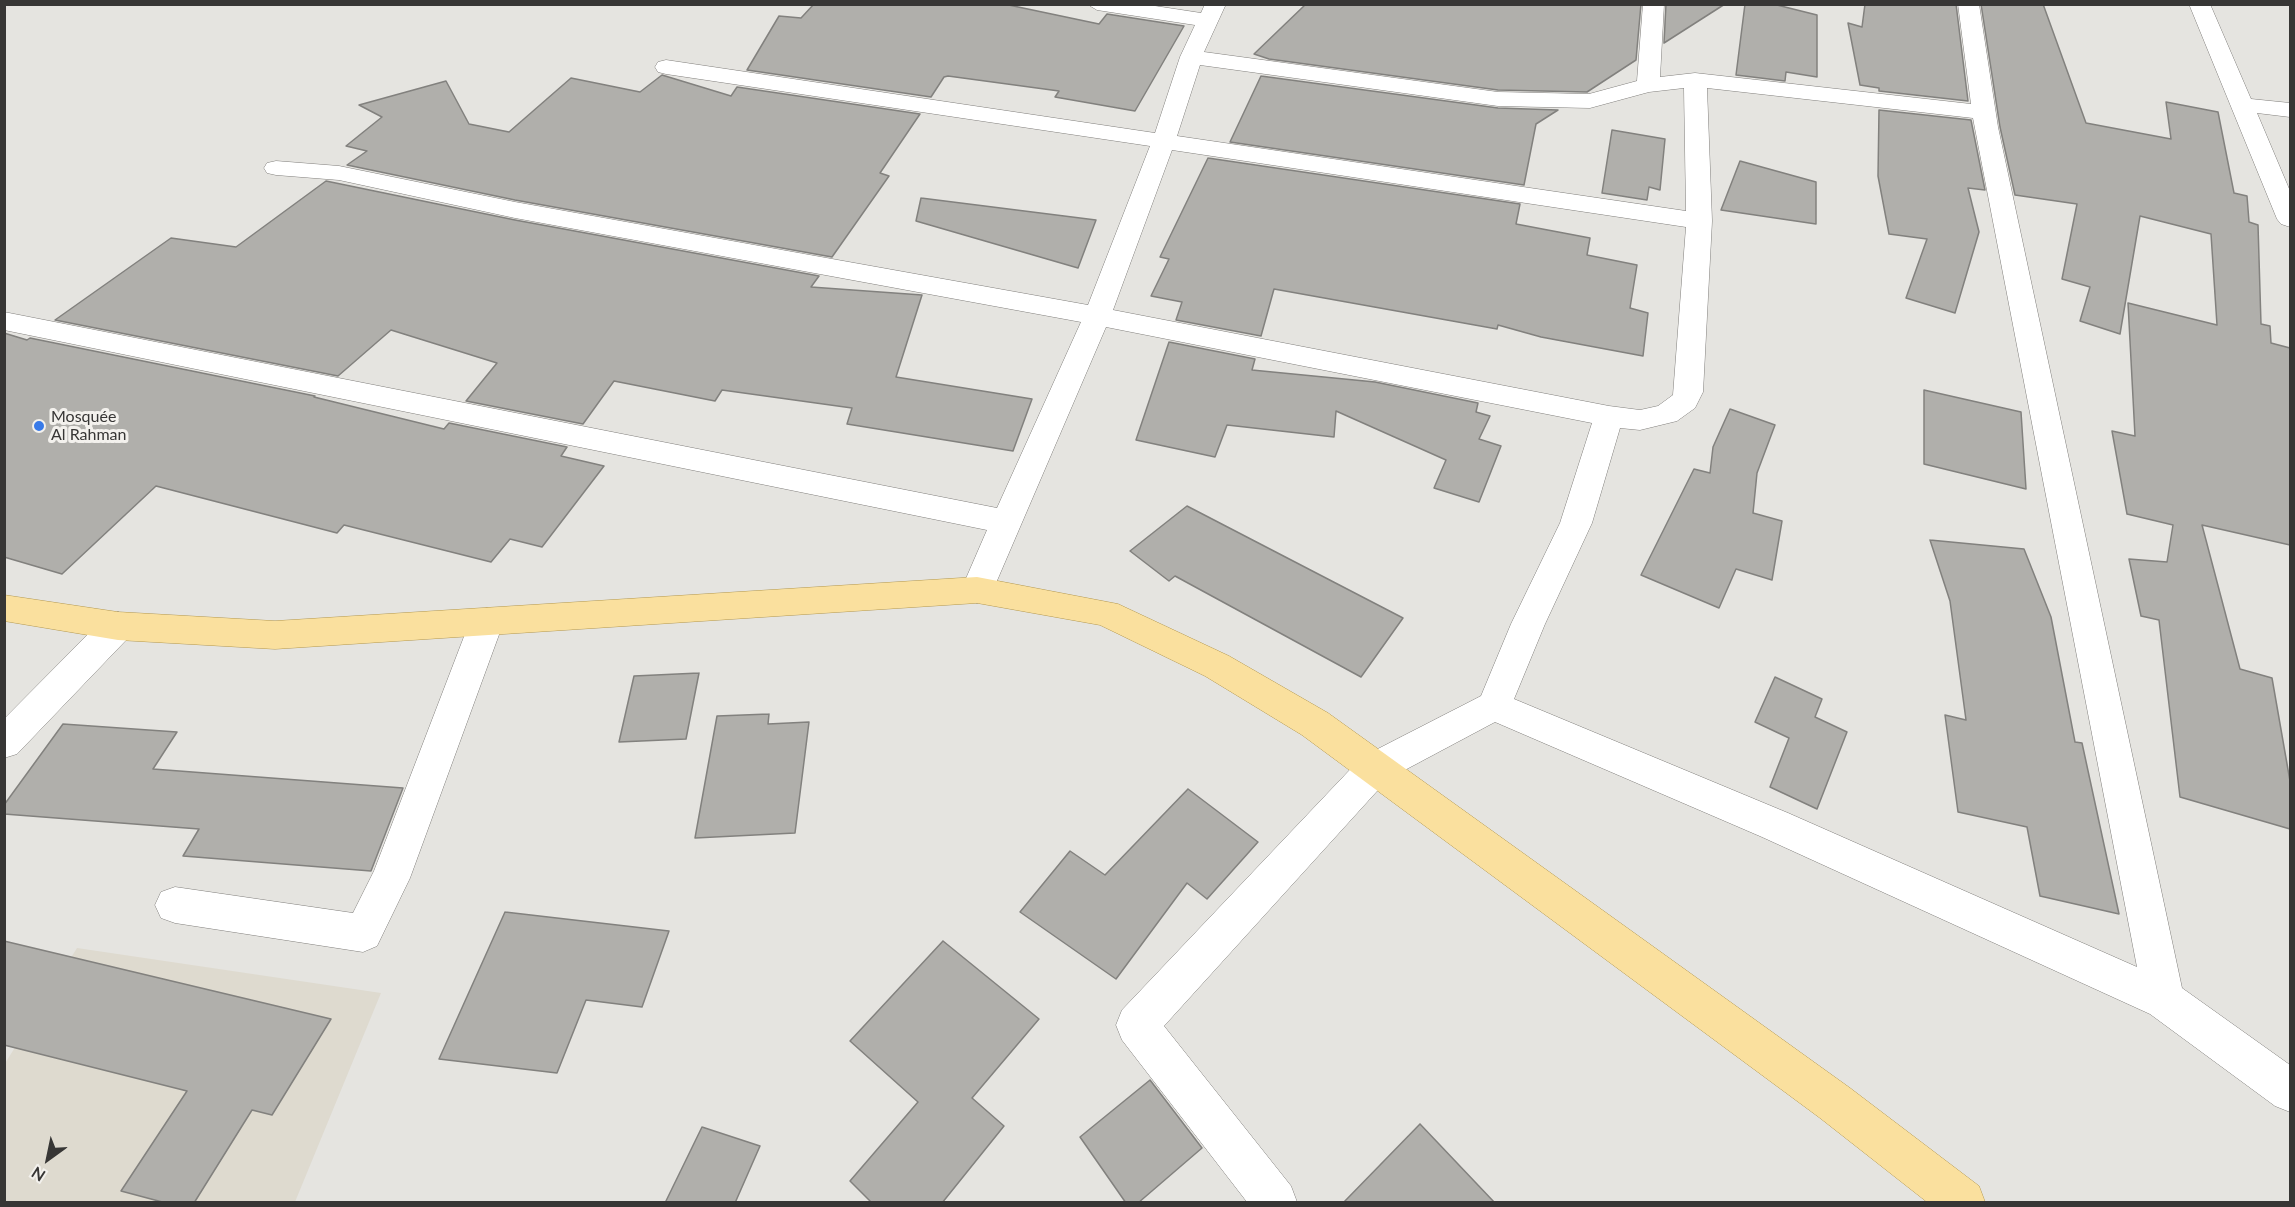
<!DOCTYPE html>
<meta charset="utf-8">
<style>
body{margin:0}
#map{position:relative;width:2295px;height:1207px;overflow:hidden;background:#e5e4e0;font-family:Lato,sans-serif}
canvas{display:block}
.frame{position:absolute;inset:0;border:6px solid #373635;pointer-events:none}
.north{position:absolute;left:18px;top:1129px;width:60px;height:60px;-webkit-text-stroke:4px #f3f1ed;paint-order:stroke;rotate:213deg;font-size:16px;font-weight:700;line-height:24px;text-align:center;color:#373635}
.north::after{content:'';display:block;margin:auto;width:21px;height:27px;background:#373635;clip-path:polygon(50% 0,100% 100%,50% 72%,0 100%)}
</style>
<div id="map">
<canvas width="2295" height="1207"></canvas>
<div class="frame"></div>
<div class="north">N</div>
</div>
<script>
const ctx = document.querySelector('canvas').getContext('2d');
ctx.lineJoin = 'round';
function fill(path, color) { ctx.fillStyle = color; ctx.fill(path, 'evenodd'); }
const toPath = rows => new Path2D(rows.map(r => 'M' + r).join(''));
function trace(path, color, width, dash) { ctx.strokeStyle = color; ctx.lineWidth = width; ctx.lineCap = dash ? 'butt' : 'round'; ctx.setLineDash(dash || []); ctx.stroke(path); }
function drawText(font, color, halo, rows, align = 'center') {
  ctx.font = font + ' Lato,sans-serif'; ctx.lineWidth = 6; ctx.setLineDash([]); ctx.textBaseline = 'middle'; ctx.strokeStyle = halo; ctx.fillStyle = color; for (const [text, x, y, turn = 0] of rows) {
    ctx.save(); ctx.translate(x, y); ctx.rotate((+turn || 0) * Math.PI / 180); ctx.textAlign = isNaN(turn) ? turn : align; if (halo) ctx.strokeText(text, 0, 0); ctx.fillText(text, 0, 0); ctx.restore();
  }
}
fill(toPath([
 [77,948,381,993,295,1202,5,1202,4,1065]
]), '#dedacf');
const building = toPath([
 [814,4,1004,4,1099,24,1107,14,1184,26,1135,111,1055,97,1059,91,948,76,944,77,931,97,747,70,779,16,801,18,814,4],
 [1306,4,1641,4,1636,60,1587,92,1498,90,1269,59,1254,54,1306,4],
 [1666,4,1725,4,1664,43,1666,4],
 [1745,4,1773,4,1817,15,1817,77,1786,72,1785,81,1736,75,1745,4],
 [1865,4,1956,4,1968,101,1879,91,1879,88,1860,85,1848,23,1862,27,1865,4],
 [1981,4,2043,4,2086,123,2171,139,2166,102,2218,112,2234,193,2247,196,2249,222,2258,225,2261,324,2270,326,2271,343,2290,348,2290,545,2202,525,2240,669,2272,678,2290,781,2290,829,2180,797,2159,620,2141,616,2129,559,2167,562,2173,525,2127,514,2112,431,2135,436,2128,303,2217,325,2211,234,2140,216,2120,334,2080,321,2090,287,2062,279,2077,204,2015,195,2000,127,1981,4],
 [662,75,731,96,737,87,920,114,880,173,889,176,832,257,515,200,347,165,367,151,346,146,382,117,359,105,446,81,469,124,509,132,571,78,640,92,662,75],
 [1261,76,1498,108,1558,110,1536,124,1524,185,1230,142,1261,76],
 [1879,110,1971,120,1985,190,1968,188,1979,232,1955,313,1906,298,1927,239,1889,234,1878,176,1879,110],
 [1612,130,1665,139,1660,190,1649,187,1647,200,1602,193,1612,130],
 [1208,158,1520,204,1516,224,1590,238,1587,255,1637,265,1630,308,1648,313,1643,356,1541,337,1498,325,1497,329,1274,289,1261,336,1176,320,1182,302,1151,296,1169,259,1160,257,1208,158],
 [1740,161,1816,182,1816,224,1721,210,1740,161],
 [326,181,515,220,819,276,811,287,922,295,896,377,1032,399,1013,451,847,424,852,408,722,390,715,401,614,381,583,424,466,401,497,363,391,330,338,376,55,320,171,238,236,247,326,181],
 [921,198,1096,220,1078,268,916,221,921,198],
 [4,333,27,340,30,338,315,396,314,397,444,429,449,423,567,447,561,456,604,466,542,547,510,539,491,562,344,525,337,533,156,486,62,574,4,557,4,333],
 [1169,342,1255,359,1252,370,1375,382,1478,403,1476,412,1490,416,1479,439,1501,446,1479,502,1434,488,1446,460,1336,411,1334,437,1227,425,1215,457,1136,440,1169,342],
 [1924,390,2021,412,2026,489,1924,464,1924,390],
 [1730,409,1775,425,1757,473,1753,513,1782,521,1772,580,1736,569,1719,608,1641,575,1694,469,1710,473,1713,447,1730,409],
 [1187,506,1403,618,1361,677,1175,576,1169,581,1130,551,1187,506],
 [1930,540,2024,549,2051,617,2075,742,2082,743,2119,914,2040,896,2027,827,1958,812,1945,715,1966,720,1950,601,1930,540],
 [699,673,686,739,619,742,634,676,699,673],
 [1775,677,1822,699,1815,717,1847,732,1817,809,1770,787,1789,738,1755,722,1775,677],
 [769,714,768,724,809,722,795,833,695,838,717,716,769,714],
 [63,724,177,732,153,769,403,788,371,871,183,856,199,829,4,814,4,805,63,724],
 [1188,789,1258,842,1207,899,1187,883,1116,979,1020,912,1070,851,1105,875,1188,789],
 [505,912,669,931,642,1007,586,1000,557,1073,439,1059,505,912],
 [4,941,331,1019,272,1115,252,1110,194,1203,166,1203,121,1191,187,1091,4,1045,4,941],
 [943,941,1039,1019,972,1098,1004,1126,942,1203,872,1203,850,1181,918,1102,850,1041,943,941],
 [1150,1080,1202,1148,1138,1203,1126,1203,1080,1137,1150,1080],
 [1420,1124,1495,1203,1343,1203,1420,1124],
 [702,1127,760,1146,735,1203,665,1203,702,1127]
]);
fill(building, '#b0afab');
trace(building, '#82817e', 1.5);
const minor = toPath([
 [1087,4,1142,4,1201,13,1205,4,1226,4,1204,52,1498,92,1589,94,1637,81,1643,4,1664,4,1660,77,1695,73,1971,104,1958,4,1979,4,1998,127,2182,988,2290,1065,2290,1112,2275,1106,2150,1014,1762,837,1495,722,1388,779,1164,1026,1291,1186,1297,1202,1247,1202,1122,1040,1116,1025,1122,1010,1362,757,1481,696,1511,624,1560,523,1592,423,1106,327,993,590,989,599,977,603,965,599,961,590,987,530,4,330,4,312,997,508,1081,322,515,218,339,180,276,175,267,173,264,168,267,163,276,161,339,166,515,202,1088,305,1150,146,666,74,658,72,655,67,658,62,666,60,1155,133,1180,57,1195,25,1097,10,1087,4],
 [1200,65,1498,106,1590,108,1649,92,1684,88,1686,211,1177,136,1200,65],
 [1707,88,1973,118,2137,967,1788,813,1514,699,1545,624,1592,523,1620,428,1640,430,1677,421,1695,408,1703,392,1712,221,1707,88],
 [1172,150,1686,227,1673,395,1658,406,1640,410,1609,406,1113,310,1172,150],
 [2189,4,2210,4,2251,99,2290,103,2290,117,2257,113,2290,191,2290,227,2281,224,2277,219,2189,4],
 [487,608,499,611,504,621,410,878,377,946,363,952,175,923,161,918,155,905,161,892,175,887,353,913,374,871,470,621,475,611,487,608],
 [118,612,130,616,135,626,130,636,17,754,4,758,4,719,106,616,118,612]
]);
const primary = toPath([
 [977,577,1118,604,1229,656,1328,713,1850,1088,1979,1186,1985,1202,1927,1202,1820,1118,1302,735,1205,676,1100,625,977,603,275,649,118,640,4,621,4,595,118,612,275,621,977,577]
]);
trace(minor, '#817f7c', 1);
trace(primary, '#b39850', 1);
fill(minor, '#fff');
fill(primary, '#fae09e');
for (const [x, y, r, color] of [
 [39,426,6,"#387ae8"]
]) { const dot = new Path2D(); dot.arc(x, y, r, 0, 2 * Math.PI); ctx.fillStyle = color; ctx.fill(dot); trace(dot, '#f3f1ed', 2); }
drawText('16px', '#373635', '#f3f1ed', [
 ["Mosquée",51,417],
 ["Al Rahman",51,435]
], 'left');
</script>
